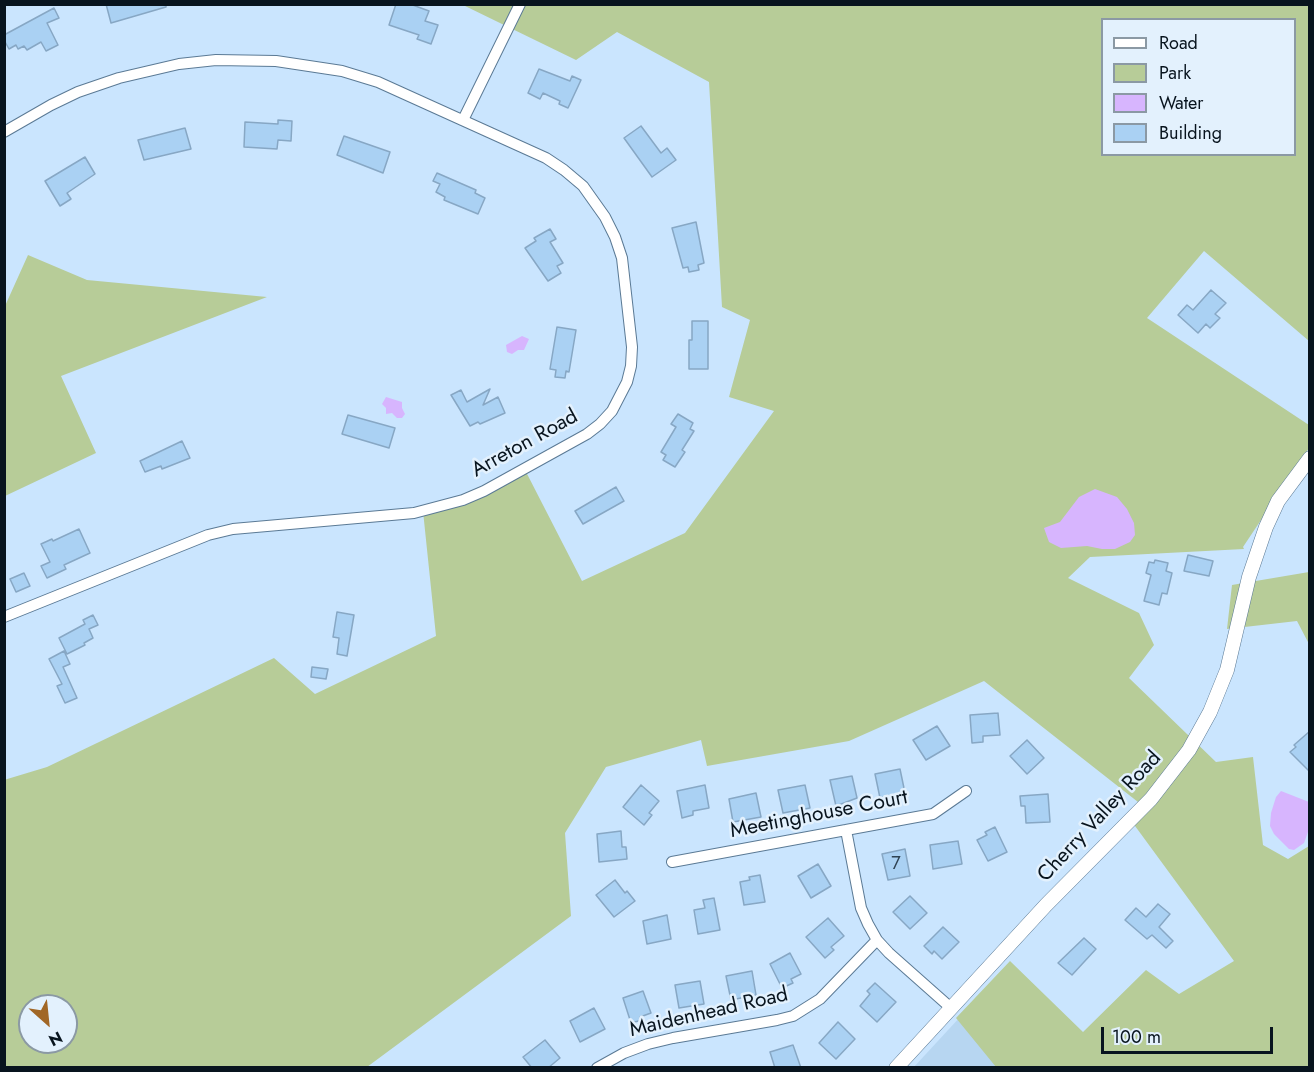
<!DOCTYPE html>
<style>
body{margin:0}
#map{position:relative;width:1314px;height:1072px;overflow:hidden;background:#cae5fe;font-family:Jost,sans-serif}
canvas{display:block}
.frame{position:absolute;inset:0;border:6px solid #08141e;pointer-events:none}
.legend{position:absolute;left:1101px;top:18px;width:195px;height:138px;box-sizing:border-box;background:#e3f1fd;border:2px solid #8b99a4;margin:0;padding:8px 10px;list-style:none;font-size:18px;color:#08141e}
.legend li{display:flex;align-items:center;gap:12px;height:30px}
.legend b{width:30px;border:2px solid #8b99a4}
.north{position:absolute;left:18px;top:994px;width:60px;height:60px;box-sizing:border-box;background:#e3f1fd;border:2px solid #8b99a4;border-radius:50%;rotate:153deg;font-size:16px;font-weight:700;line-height:24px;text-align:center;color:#08141e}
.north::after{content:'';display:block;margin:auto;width:21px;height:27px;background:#a16726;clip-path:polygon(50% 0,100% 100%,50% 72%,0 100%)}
.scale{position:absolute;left:1101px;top:1027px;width:172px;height:27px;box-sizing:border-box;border:3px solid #08141e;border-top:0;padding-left:8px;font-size:18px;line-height:21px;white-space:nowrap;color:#08141e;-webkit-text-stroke:4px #e3f1fd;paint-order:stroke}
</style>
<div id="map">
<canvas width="1314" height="1072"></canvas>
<div class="frame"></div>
<ul class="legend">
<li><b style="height:8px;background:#fff"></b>Road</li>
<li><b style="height:16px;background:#b7cc98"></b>Park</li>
<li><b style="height:16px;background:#d7b5fe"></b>Water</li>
<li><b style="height:16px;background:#aad1f3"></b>Building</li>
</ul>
<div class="north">N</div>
<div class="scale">100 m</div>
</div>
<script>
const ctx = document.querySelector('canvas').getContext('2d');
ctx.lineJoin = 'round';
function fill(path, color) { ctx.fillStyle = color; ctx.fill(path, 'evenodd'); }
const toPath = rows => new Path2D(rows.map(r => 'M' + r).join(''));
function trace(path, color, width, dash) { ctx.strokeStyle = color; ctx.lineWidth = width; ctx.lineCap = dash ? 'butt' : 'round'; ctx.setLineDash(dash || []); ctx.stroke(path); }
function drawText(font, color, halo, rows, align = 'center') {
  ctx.font = font + ' Jost,sans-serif'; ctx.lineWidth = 5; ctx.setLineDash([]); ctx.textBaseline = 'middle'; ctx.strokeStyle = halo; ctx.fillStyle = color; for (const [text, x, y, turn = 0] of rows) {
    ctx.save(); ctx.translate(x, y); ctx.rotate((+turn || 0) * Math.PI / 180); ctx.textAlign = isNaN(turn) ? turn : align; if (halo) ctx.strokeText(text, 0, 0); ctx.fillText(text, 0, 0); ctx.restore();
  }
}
fill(toPath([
 [961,1016,1017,1068,913,1068]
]), '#b7d6f1');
fill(toPath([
 [463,5,1309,5,1309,341,1204,251,1147,318,1309,425,1309,448,1243,547,1244,549,1090,557,1068,578,1139,613,1154,645,1129,678,1216,762,1253,757,1263,845,1288,859,1309,846,1309,1067,996,1067,956,1018,1010,961,1083,1032,1146,970,1179,994,1234,961,1127,815,1138,802,984,681,849,741,707,766,701,740,606,767,565,833,571,916,367,1067,5,1067,4,780,47,767,274,658,315,694,436,636,423,511,524,468,582,581,685,533,774,411,729,397,750,320,722,307,709,82,617,32,576,60],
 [1102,20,1294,20,1294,154,1102,154],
 [30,1006,66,1006,66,1042,30,1042],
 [28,255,87,280,267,297,61,376,96,453,5,496,5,306],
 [1309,572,1309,644,1297,621,1227,629,1232,585]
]), '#b7cc98');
fill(toPath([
 [522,336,529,339,524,350,518,350,512,354,507,352,506,345],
 [386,397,402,402,402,408,405,414,402,418,397,418,392,413,386,414,386,408,382,404],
 [1095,489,1117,497,1127,509,1134,523,1135,535,1130,542,1115,549,1102,549,1087,546,1061,548,1049,542,1044,528,1060,522,1079,497],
 [1281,791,1309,802,1309,829,1304,843,1294,850,1289,849,1274,834,1270,826,1271,813,1276,797]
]), '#d7b5fe');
const building = toPath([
 [106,4,166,4,166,7,111,23,106,4],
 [396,4,410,4,429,11,425,21,438,25,431,44,417,39,419,35,389,25,396,4],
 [54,8,59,18,47,23,58,45,46,51,41,42,27,50,24,46,18,49,16,45,9,49,4,40,4,35,54,8],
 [539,69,570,81,572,76,581,80,568,108,559,104,560,101,543,93,540,99,528,93,539,69],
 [278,120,292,121,291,141,278,140,277,149,244,147,245,122,278,124,278,120],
 [641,126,661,153,667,148,676,160,652,177,624,138,641,126],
 [185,128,191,149,144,160,138,140,185,128],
 [344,136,390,152,383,173,337,155,344,136],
 [85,157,95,174,67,193,71,199,60,206,45,181,85,157],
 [437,173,476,190,475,193,485,198,478,214,444,200,445,197,436,192,440,184,433,181,437,173],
 [696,222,704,263,698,265,699,270,689,272,688,267,683,268,672,228,696,222],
 [550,229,556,239,550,242,563,263,557,266,561,273,548,281,525,248,536,241,534,238,550,229],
 [1211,290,1226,303,1215,314,1220,318,1210,328,1206,324,1198,333,1178,315,1187,305,1193,310,1211,290],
 [692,321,708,321,708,369,689,369,689,340,692,340,692,321],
 [557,327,576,330,569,372,566,371,565,378,555,377,556,370,550,369,557,327],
 [490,389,483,405,498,397,505,413,480,424,478,422,470,426,451,395,461,390,467,402,490,389],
 [678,414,693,423,690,429,694,431,682,450,685,452,675,467,663,460,666,455,661,452,676,427,671,424,678,414],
 [348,415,395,428,389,448,342,434,348,415],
 [182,441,190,458,162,469,161,466,145,472,140,461,182,441],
 [616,487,624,501,583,524,575,511,616,487],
 [79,529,90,553,64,565,66,569,47,578,41,566,50,562,41,544,52,539,53,541,79,529],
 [1188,555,1213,561,1209,576,1184,571,1188,555],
 [1155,560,1168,563,1166,571,1172,573,1167,594,1162,593,1159,605,1144,601,1151,575,1146,573,1149,562,1154,563,1155,560],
 [24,573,30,586,16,592,10,579,24,573],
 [337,612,354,615,347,656,337,654,339,638,333,637,337,612],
 [93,615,98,625,89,629,93,638,84,643,85,645,67,654,59,638,85,624,83,620,93,615],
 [64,651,70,664,63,667,77,698,65,703,57,686,62,684,49,659,64,651],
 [312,667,328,669,326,679,311,677,312,667],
 [998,713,1000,735,983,736,983,742,972,743,970,715,998,713],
 [937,726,950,746,926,760,913,740,937,726],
 [1310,731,1310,772,1290,752,1296,747,1294,745,1310,731],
 [1027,740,1044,758,1027,774,1010,756,1027,740],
 [900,769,905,793,880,798,875,774,900,769],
 [852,776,857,798,836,806,830,780,852,776],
 [641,785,659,801,649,813,652,815,644,825,623,807,641,785],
 [705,785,709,808,693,811,693,815,682,818,677,791,705,785],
 [805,785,810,808,783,813,778,790,805,785],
 [756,793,761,817,733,822,729,799,756,793],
 [1048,794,1050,822,1026,823,1025,806,1021,806,1020,796,1048,794],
 [995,827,1007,852,988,861,977,840,987,835,985,832,995,827],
 [621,831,622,847,626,847,627,859,599,862,597,834,621,831],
 [958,841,962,864,933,869,930,845,958,841],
 [905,849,910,876,888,880,882,854,905,849],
 [818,864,831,886,811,898,798,876,818,864],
 [760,875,765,902,744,905,740,882,750,880,749,877,760,875],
 [615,880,625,893,627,891,635,901,614,917,596,895,615,880],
 [910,896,927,913,910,929,893,912,910,896],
 [714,898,720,930,698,934,694,910,705,908,703,900,714,898],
 [1158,904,1170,914,1159,927,1173,941,1166,948,1152,935,1147,939,1125,920,1136,908,1146,917,1158,904],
 [667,915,671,939,647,944,643,921,667,915],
 [828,918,844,936,831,947,834,950,825,958,806,937,828,918],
 [943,927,959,942,942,959,934,951,932,954,924,946,943,927],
 [1084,938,1096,949,1072,975,1058,963,1084,938],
 [790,953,801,974,791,979,793,983,782,988,770,964,790,953],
 [752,971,756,995,731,1000,726,976,752,971],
 [700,981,704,1004,679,1008,675,985,700,981],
 [875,983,896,1002,877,1022,860,1006,870,994,867,991,875,983],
 [643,991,651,1013,640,1017,642,1020,631,1023,623,998,643,991],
 [594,1008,605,1029,580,1042,570,1021,594,1008],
 [838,1022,855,1039,836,1059,819,1043,838,1022],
 [545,1040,560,1058,548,1068,532,1068,523,1057,545,1040],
 [793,1045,801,1068,775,1068,770,1052,793,1045]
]);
fill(building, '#aad1f3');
trace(building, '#87a7c4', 1.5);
const minor = toPath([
 [463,120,520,4],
 [4,132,51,105,78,92,119,78,179,64,216,60,276,61,342,71,378,82,546,158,564,170,583,186,605,217,615,237,622,258,632,347,631,366,627,382,612,411,600,424,587,434,484,491,463,500,414,513,233,529,208,535,4,617],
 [846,830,861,908,868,924,877,940,889,953,951,1008],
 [672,862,933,814,966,791],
 [597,1068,624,1053,648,1044,673,1038,777,1020,793,1016,820,999,877,940]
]);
const tertiary = toPath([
 [896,1068,1046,905,1151,799,1189,750,1210,712,1227,670,1249,577,1266,527,1278,501,1310,458]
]);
trace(minor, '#5b7a95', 12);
trace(tertiary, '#5b7a95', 15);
trace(minor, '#fff', 10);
trace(tertiary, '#fff', 14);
drawText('18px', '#304353', null, [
 ["7",896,865]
]);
drawText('21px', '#08141e', '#e3f1fd', [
 ["Arreton Road",525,444,-29],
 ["Meetinghouse Court",819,815,-11],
 ["Cherry Valley Road",1100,817,-47],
 ["Maidenhead Road",709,1013,-13]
]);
</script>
